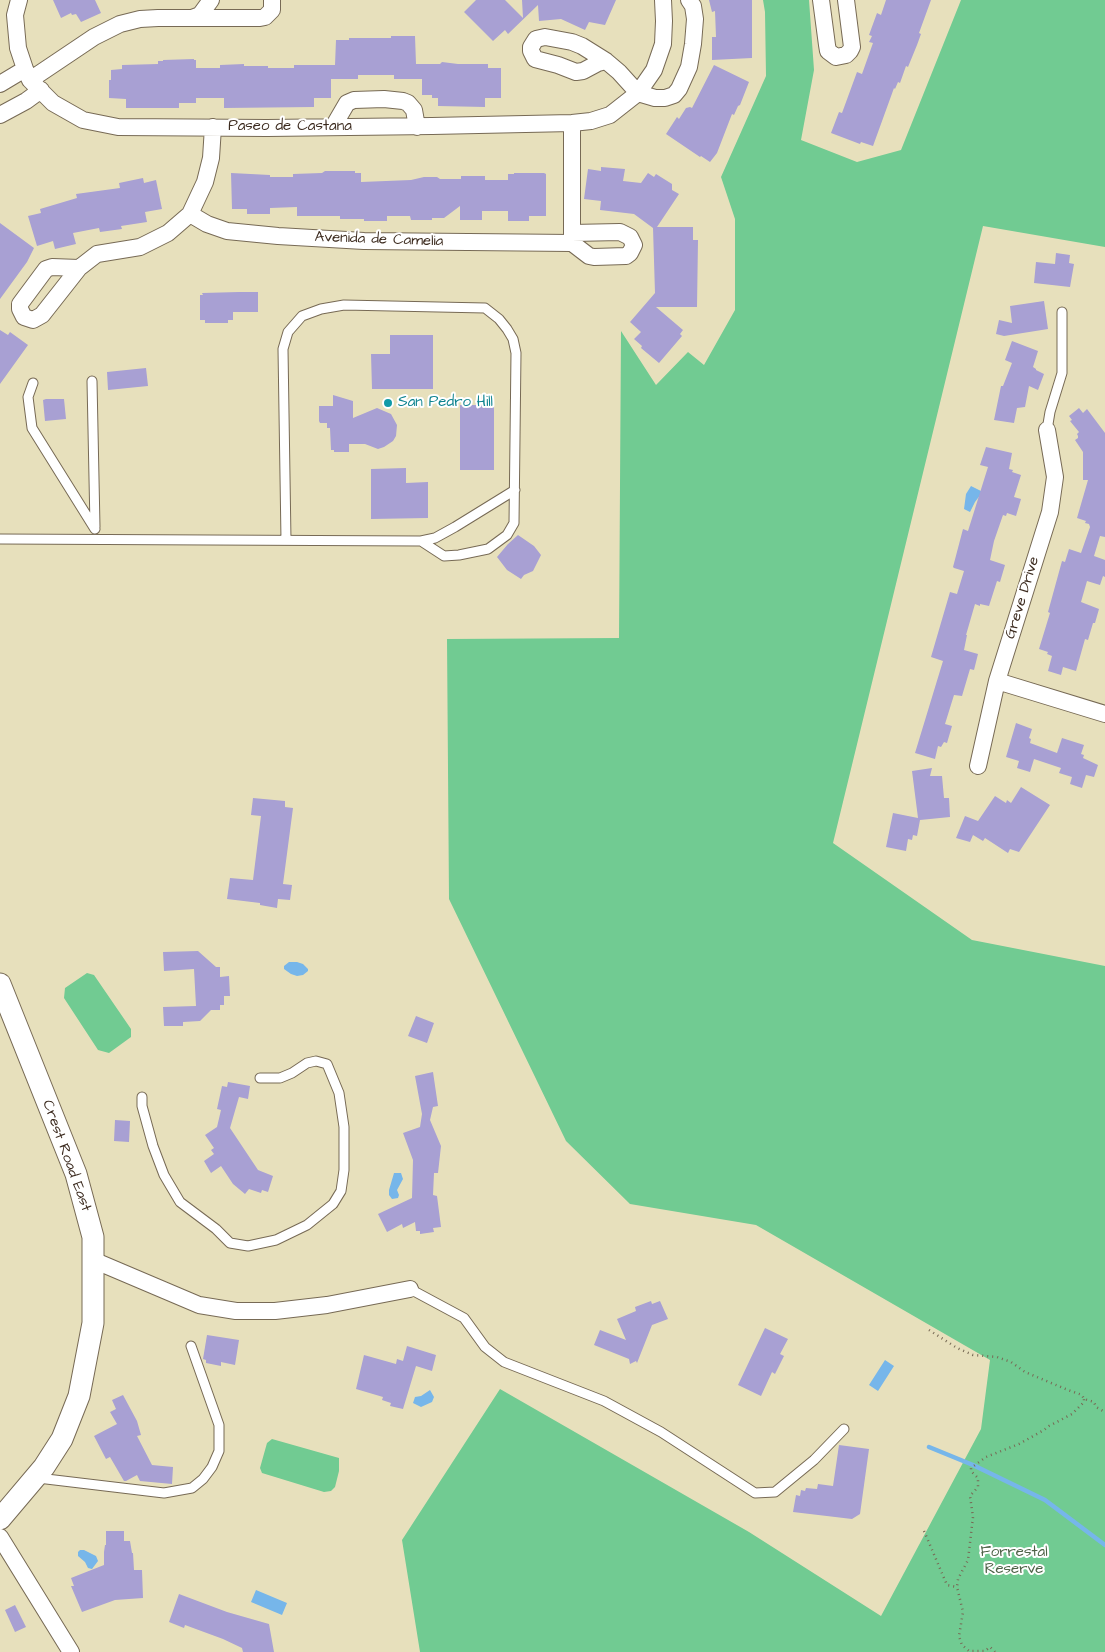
<!DOCTYPE html>
<style>
body{margin:0}
canvas{display:block;background:#e7e0bc}
</style>
<canvas width="1105" height="1652"></canvas>
<script>
const ctx = document.querySelector('canvas').getContext('2d');
ctx.lineJoin = 'round';
function fill(path, color) { ctx.fillStyle = color; ctx.fill(path, 'evenodd'); }
const toPath = rows => new Path2D(rows.map(r => 'M' + r).join(''));
function trace(path, color, width, dash) { ctx.strokeStyle = color; ctx.lineWidth = width; ctx.lineCap = dash ? 'butt' : 'round'; ctx.setLineDash(dash || []); ctx.stroke(path); }
function drawText(font, color, halo, rows, align = 'center') {
  ctx.font = font + ' "Architects Daughter",sans-serif'; ctx.lineWidth = 4; ctx.setLineDash([]); ctx.textBaseline = 'middle'; ctx.strokeStyle = halo; ctx.fillStyle = color; for (const [text, x, y, turn = 0] of rows) {
    ctx.save(); ctx.translate(x, y); ctx.rotate((+turn || 0) * Math.PI / 180); ctx.textAlign = isNaN(turn) ? turn : align; if (halo) ctx.strokeText(text, 0, 0); ctx.fillText(text, 0, 0); ctx.restore();
  }
}
fill(toPath([
 [763,0,809,0,814,70,801,140,857,162,901,150,961,0,1105,0,1105,247,983,226,833,843,972,940,1105,966,1105,1652,420,1652,402,1540,500,1389,749,1532,881,1616,981,1429,990,1360,756,1225,630,1204,566,1141,449,899,447,639,619,638,621,331,656,385,688,352,704,365,735,310,735,219,721,177,766,76,765,12],
 [87,973,94,975,131,1029,131,1037,109,1053,98,1050,64,998,65,988],
 [272,1439,339,1458,339,1471,335,1487,331,1491,324,1492,262,1473,260,1468,267,1443]
]), '#71cb92');
fill(toPath([
 [971,486,981,491,981,494,975,502,970,512,964,509,966,494],
 [289,962,297,962,303,964,308,969,308,971,303,975,297,976,291,974,284,969,284,966],
 [394,1173,401,1173,403,1179,397,1190,399,1195,398,1198,392,1199,389,1195,389,1190],
 [885,1360,894,1366,878,1391,869,1385],
 [430,1390,434,1397,432,1402,421,1407,413,1403,415,1397,421,1396],
 [80,1550,84,1550,96,1556,98,1561,92,1569,88,1568,85,1562,78,1556,78,1552],
 [256,1590,287,1603,282,1615,251,1602]
]), '#76b6ea');
trace(toPath([
 [929,1447,973,1465,1045,1500,1105,1545]
]), '#76b6ea', 4.5);
fill(toPath([
 [53,0,95,0,101,13,81,22,76,14,72,15,71,13,61,18],
 [476,0,505,0,523,18,522,0,616,0,605,25,589,22,585,30,561,19,539,21,538,5,508,34,505,30,493,41,464,12],
 [709,0,752,0,752,58,712,60,712,37,716,37,715,11,712,12],
 [886,0,931,0,919,33,921,34,917,45,908,67,906,66,900,83,898,82,895,89,894,88,873,146,861,142,860,144,831,133,839,112,842,113,857,72,862,74,873,43,869,42,872,36,869,35,877,13,881,15],
 [391,36,415,36,416,64,440,64,442,62,458,64,488,64,488,68,501,68,501,98,485,98,485,107,438,106,438,98,432,98,432,95,422,95,422,79,394,79,394,75,358,75,358,79,331,79,331,98,314,98,314,107,224,108,224,98,196,98,196,103,179,103,179,108,126,108,126,99,109,98,109,80,111,80,111,70,122,69,122,65,158,64,158,61,163,61,163,60,194,59,194,60,196,60,196,68,220,68,220,65,244,64,244,66,268,66,268,68,294,68,294,65,335,65,336,40,349,40,349,38,391,38],
 [714,65,749,82,740,105,738,106,734,115,732,114,717,153,710,162,701,156,700,157,666,134,677,117,679,119,686,108,690,107,692,108],
 [601,167,625,169,623,181,641,183,648,173,654,177,656,174,672,184,672,190,679,194,657,227,693,227,693,240,698,240,697,307,656,307,683,330,680,334,682,336,659,363,641,348,642,346,634,339,641,332,630,322,655,293,653,228,634,214,600,210,601,201,584,199,588,169,601,171],
 [325,171,355,171,355,173,361,173,361,182,411,180,424,177,437,177,440,179,461,179,461,176,485,176,485,180,508,180,508,174,514,174,514,173,544,173,546,174,546,216,529,216,529,221,508,221,508,211,482,211,482,220,460,220,460,206,444,218,432,218,432,220,411,220,410,216,387,216,387,221,364,221,364,219,340,219,340,216,297,216,297,207,270,208,270,214,247,214,247,209,232,209,231,173,270,175,270,177,293,177,293,174,322,173],
 [143,178,144,183,156,180,162,209,145,212,147,222,121,226,122,229,100,232,99,228,73,233,76,244,55,249,53,241,37,246,28,216,41,213,40,209,77,198,76,194,120,188,119,183],
 [0,223,34,248,27,262,0,299],
 [1056,253,1070,255,1069,263,1074,264,1070,287,1034,283,1036,262,1055,264],
 [239,292,258,292,258,312,233,312,233,320,228,320,228,323,205,323,205,320,200,320,200,295,203,295,202,293],
 [1044,301,1048,329,1004,336,996,334,999,320,1012,323,1010,306],
 [0,330,8,335,10,332,28,345,0,384],
 [390,335,433,335,433,389,372,389,371,354,390,354],
 [1012,341,1038,351,1033,367,1036,369,1036,370,1044,374,1038,390,1029,386,1025,407,1017,408,1014,423,994,420,1001,386,1003,386,1012,363,1005,360],
 [146,368,148,386,108,390,107,372],
 [333,395,353,401,353,418,377,408,391,414,397,425,396,436,393,441,384,447,378,449,365,444,349,444,349,452,334,452,334,450,331,450,330,428,327,428,327,423,320,423,319,421,319,406,333,406],
 [46,399,64,399,66,419,45,421,43,400],
 [460,405,494,405,494,470,460,470],
 [1079,408,1083,413,1087,409,1105,433,1105,537,1100,536,1094,556,1105,560,1105,577,1103,576,1100,585,1087,581,1081,602,1099,609,1095,623,1093,623,1088,640,1085,639,1076,671,1063,667,1061,675,1048,671,1052,656,1047,654,1048,652,1039,649,1050,613,1048,612,1062,561,1065,562,1069,549,1081,553,1090,527,1089,524,1085,523,1086,521,1077,518,1088,480,1083,480,1083,452,1075,440,1078,438,1078,436,1077,434,1079,432,1070,421,1072,420,1069,416],
 [986,447,1012,453,1009,469,1013,470,1012,472,1021,475,1014,497,1021,499,1016,516,1007,513,1006,516,1003,515,994,541,990,560,1005,565,1000,582,997,581,989,606,980,604,980,606,975,604,966,635,967,635,964,650,978,654,974,670,970,669,962,696,954,695,945,724,952,726,947,743,944,742,941,747,938,746,935,759,915,753,943,661,931,657,950,592,957,594,964,571,954,568,953,567,963,529,968,531,988,467,980,465],
 [406,468,406,483,428,482,428,518,371,519,371,469],
 [518,535,534,546,541,555,533,571,524,575,521,579,507,570,497,557,508,544],
 [1016,723,1032,729,1029,738,1031,739,1030,743,1057,753,1062,738,1084,745,1081,754,1084,755,1083,758,1098,765,1094,777,1086,775,1082,788,1070,784,1072,777,1059,773,1061,768,1034,759,1030,772,1017,768,1019,761,1006,757],
 [932,768,930,776,942,776,944,798,949,798,950,817,920,820,917,836,913,835,912,840,908,839,906,851,886,847,893,813,918,818,912,771],
 [1021,787,1050,805,1019,852,1010,849,1008,853,985,838,983,841,973,835,970,842,956,838,965,816,978,821,995,796,1006,803,1007,800,1011,803],
 [253,798,285,801,285,807,293,808,283,884,292,885,290,900,278,899,277,908,260,905,260,903,227,899,230,878,253,880,261,816,251,815],
 [198,951,216,967,220,967,220,977,229,976,230,996,224,996,224,1005,220,1005,220,1010,211,1010,200,1021,183,1022,183,1026,164,1026,163,1007,196,1006,194,969,164,971,163,952],
 [416,1016,434,1023,427,1043,408,1036],
 [433,1072,438,1106,433,1107,430,1120,441,1146,438,1173,434,1173,433,1195,437,1196,441,1227,433,1228,434,1232,420,1234,420,1231,416,1231,415,1222,403,1228,402,1224,387,1232,378,1214,412,1198,413,1160,403,1133,420,1127,422,1114,415,1076],
 [228,1082,250,1086,248,1099,239,1097,230,1128,258,1170,273,1176,268,1192,262,1190,261,1193,249,1189,245,1194,233,1184,221,1166,211,1173,204,1161,214,1154,211,1150,214,1148,205,1135,217,1127,221,1110,217,1109,222,1086,227,1087],
 [115,1120,130,1121,129,1142,114,1141],
 [651,1301,652,1304,660,1301,668,1319,652,1325,637,1363,636,1361,630,1364,629,1359,594,1345,600,1330,626,1340,617,1319,636,1311,635,1307],
 [765,1328,788,1339,780,1354,784,1356,775,1374,772,1372,761,1396,738,1385],
 [207,1335,239,1340,235,1365,221,1362,221,1366,206,1363,206,1360,203,1359],
 [407,1346,436,1355,432,1371,416,1366,403,1409,390,1406,391,1403,382,1400,383,1397,356,1389,364,1355,396,1364,397,1359,403,1361],
 [123,1395,137,1421,141,1435,137,1436,152,1465,173,1467,172,1484,140,1481,137,1475,126,1481,124,1481,110,1457,106,1459,94,1436,117,1424,110,1412,116,1409,112,1400],
 [839,1445,869,1449,860,1514,852,1519,793,1512,796,1495,800,1496,801,1490,805,1491,806,1488,817,1489,818,1484,833,1486],
 [106,1531,124,1531,124,1541,130,1541,132,1553,133,1553,134,1570,142,1570,143,1598,115,1600,82,1612,71,1586,74,1586,71,1578,104,1565,104,1552,105,1545,106,1545],
 [179,1594,227,1612,269,1624,274,1652,243,1652,242,1648,223,1639,185,1625,184,1628,169,1622],
 [15,1605,26,1627,15,1632,5,1610]
]), '#a8a0d3');
const service = toPath([
 [92,381,95,527],
 [33,383,28,397,32,428,95,529],
 [1047,430,1050,412,1062,373,1062,312],
 [0,539,421,541,435,538,455,527,515,490],
 [286,540,283,349,288,332,302,316,321,309,344,305,485,308,499,319,507,329,513,339,516,353,514,523,507,535,488,549,459,555,444,556,421,541],
 [142,1097,142,1106,153,1146,164,1175,180,1202,216,1229,230,1243,248,1246,276,1240,307,1225,333,1204,341,1191,344,1170,344,1127,339,1093,327,1064,316,1061,307,1063,292,1073,280,1078,260,1078],
 [410,1289,464,1318,485,1347,504,1362,604,1401,661,1432,755,1493,775,1492,814,1460,844,1429],
 [38,1478,164,1493,192,1488,203,1479,212,1467,219,1451,219,1425,191,1346]
]);
const minor = toPath([
 [19,0,15,15,18,48,25,69,30,80,53,103,83,120,118,127,267,128,432,126,572,123,591,121,610,115,638,93,654,70,663,44,664,21,663,0],
 [821,0,827,45,828,51,836,57,846,55,850,51,852,47,846,0],
 [192,18,200,15,211,0],
 [606,61,598,63,583,71,576,72,558,65,535,59,531,51,531,47,536,39,545,37,572,42,582,46,606,61,619,72,638,93,655,98,665,98,674,95,679,89,689,67,693,44,695,19,693,6,689,0],
 [30,80,94,37,120,24,140,19,158,18,260,18,265,17,272,10,272,0],
 [0,84,25,69],
 [0,115,26,101,41,90],
 [572,123,572,243],
 [333,127,347,103,354,100,384,99,403,101,408,103,414,110,417,127],
 [190,214,207,224,227,231,278,236,364,241,572,243],
 [572,233,620,232,630,237,634,245,630,253,626,256,594,257,589,256,572,243],
 [79,268,52,267,46,269,20,304,20,309,24,317,33,320,42,315,79,268,97,254,140,247,168,233,190,214,205,182,211,158,213,127],
 [997,681,1105,714],
 [978,766,997,681,1050,512,1055,477,1047,430],
 [93,1260,199,1305,236,1311,275,1311,327,1305,410,1289],
 [0,1537,71,1652]
]);
const tertiary = toPath([
 [0,984,76,1174,93,1237,93,1323,79,1396,62,1439,44,1467,0,1519]
]);
trace(service, '#776a55', 11);
trace(minor, '#776a55', 18);
trace(tertiary, '#776a55', 23);
trace(toPath([
 [929,1330,957,1348,973,1355,997,1357,1011,1362,1025,1372,1068,1390,1082,1395,1084,1399,1094,1402,1096,1407,1105,1412],
 [924,1531,947,1585,957,1587],
 [995,1652,990,1647,985,1651,969,1651,962,1645,959,1636,963,1612,957,1587,958,1579,968,1560,973,1517,970,1496,978,1487,978,1478,971,1471,971,1468,986,1457,1019,1444,1044,1430,1049,1426,1072,1414,1084,1402,1084,1399]
]), '#776a55', 2.5, [1, 4]);
trace(service, '#fff', 9);
trace(minor, '#fff', 16);
trace(tertiary, '#fff', 21);
for (const [x, y, r, color] of [
 [388,403,5,"#0f9aa8"]
]) { const dot = new Path2D(); dot.arc(x, y, r, 0, 2 * Math.PI); ctx.fillStyle = color; ctx.fill(dot); trace(dot, '#fff', 2); }
drawText('15px', '#3b2a1e', '#fff', [
 ["Paseo de Castana",290,127],
 ["Avenida de Camelia",379,240,2],
 ["Greve Drive",1023,598,-73],
 ["Crest Road East",66,1156,70]
]);
drawText('15px', '#0d838f', '#fff', [
 ["San Pedro Hill",398,403]
], 'left');
drawText('15px', '#4e6247', '#fff', [
 ["Forrestal",1014,1553],
 ["Reserve",1014,1570]
]);
</script>
